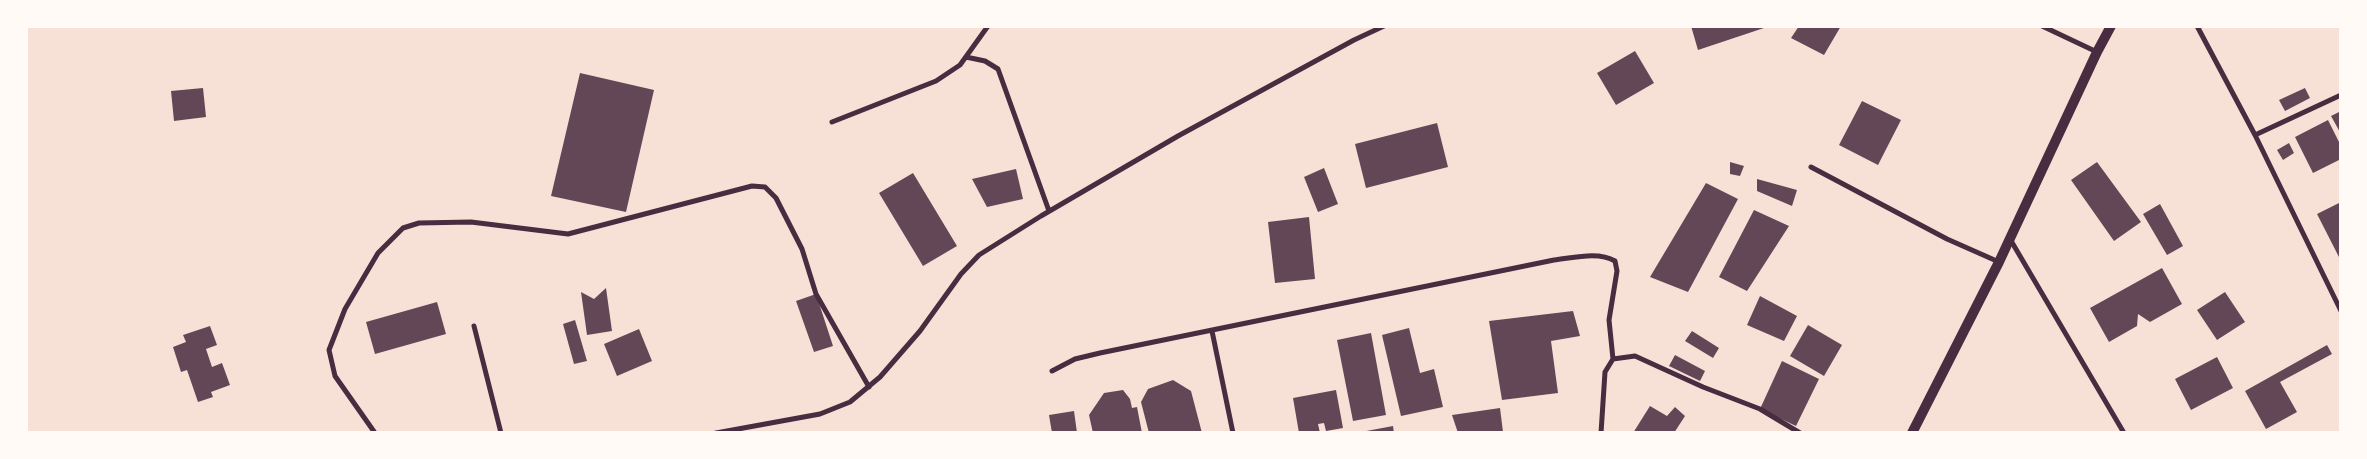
<!DOCTYPE html>
<style>
body{margin:0}
#map{position:relative;width:2367px;height:459px;overflow:hidden;background:#f7e1d7;font-family:"Titillium Web",sans-serif}
canvas{display:block}
.frame{position:absolute;inset:0;border:28px solid #fffaf5;pointer-events:none}
</style>
<div id="map">
<canvas width="2367" height="459"></canvas>
<div class="frame"></div>
</div>
<script>
const c = document.querySelector('canvas').getContext('2d');
c.lineJoin = 'round';
function paint(path, color) {
  c.fillStyle = color;
  c.fill(path, 'evenodd');
}
function trace(path, color, width, dash) {
  c.strokeStyle = color;
  c.lineWidth = width;
  c.lineCap = dash ? 'butt' : 'round';
  c.setLineDash(dash || []);
  c.stroke(path);
}
paint(new Path2D(`
 M1691 26H1763L1764 28 1698 50Z
 M1799 26H1841L1824 55 1791 38Z
 M1635 51 1654 83 1616 105 1597 73Z
 M580 73 654 90 626 212 551 196Z
 M203 88 206 117 174 121 171 91Z
 M2305 88 2310 98 2285 111 2279 100Z
 M1862 101 1901 120 1878 165 1839 145Z
 M2341 111V134L2331 116Z
 M2328 120 2341 146V159L2313 173 2295 137Z
 M1437 123 1448 167 1366 188 1355 144Z
 M2289 143 2294 153 2283 160 2277 150Z
 M1730 162 1744 166 1740 176 1730 174Z
 M2097 162 2141 222 2114 241 2071 180Z
 M1324 168 1338 204 1318 212 1304 177Z
 M1016 169 1023 199 987 207 972 179Z
 M913 173 957 246 923 266 879 193Z
 M1757 179 1797 190 1792 206 1757 191Z
 M1706 183 1738 199 1688 292 1650 277Z
 M2341 202V261L2317 214Z
 M2160 204 2183 246 2167 255 2143 214Z
 M1754 210 1789 226 1747 291 1719 277Z
 M1309 217 1315 279 1275 283 1268 222Z
 M2162 268 2182 304 2150 322 2138 314 2137 326 2109 342 2090 308Z
 M606 288 612 331 587 335 581 292 594 299Z
 M2225 292 2245 322 2217 340 2197 310Z
 M816 294 833 346 814 352 796 301Z
 M1760 296 1797 316 1784 341 1747 325Z
 M437 302 446 334 375 354 366 322Z
 M1573 311 1580 336 1551 341 1558 393 1502 400 1489 321Z
 M575 320 587 361 574 364 563 324Z
 M1808 325 1842 345 1824 376 1790 356Z
 M210 326 217 345 206 349 212 367 222 363 230 385 211 392 213 397 198 402 187 370 181 372 173 347 186 342 183 335Z
 M1409 328 1420 373 1434 369 1443 407 1401 416 1382 335Z
 M639 329 652 361 617 376 604 344Z
 M1692 331 1719 348 1713 358 1685 341Z
 M1371 333 1386 415 1353 421 1337 340Z
 M2327 345 2332 354 2280 382 2297 412 2266 429 2245 391Z
 M1675 355 1705 371 1700 381 1669 366Z
 M2217 357 2233 388 2191 410 2175 379Z
 M1782 361 1819 379 1796 426 1760 409Z
 M1173 380 1191 391 1202 433H1149L1141 402 1148 389Z
 M1123 390 1130 399 1132 408 1137 407 1142 433H1093L1089 415 1104 393Z
 M1336 390 1343 428 1326 431 1324 423 1318 424 1320 433H1299L1293 398Z
 M1650 406 1667 416 1675 407 1685 416 1674 433H1633Z
 M1500 408 1503 432 1498 433H1458L1452 415Z
 M1074 411 1077 433H1052L1049 415Z
 M1393 426 1394 433H1361V432Z`), '#644757');
trace(new Path2D(`
 M2042 26 2097 52
 M2197 26 2255 135 2341 95
 M966 57 985 61 998 69 1049 211
 M832 122 936 81 960 65 988 26
 M2255 135 2341 311
 M1811 167 1947 239 1999 262
 M2010 239 2124 433
 M474 326 501 433
 M1212 331 1233 433
 M1052 371 1075 359 1100 353 1554 260C1573 258 1598 251 1615 261L1617 271 1609 320 1613 359
 M375 433 335 376 329 350 345 309 378 253 403 228 419 223 471 222 568 234 752 186 765 187 776 198 802 249 816 294 869 387
 M716 433 820 414 850 402 880 377 920 331 961 274 979 255 1041 216 1178 136 1354 40 1384 26
 M1601 433 1605 372 1613 359 1635 356 1703 387 1760 409 1800 433`), '#4a2c40', 5);
trace(new Path2D(`
 M1912 433 1999 262 2097 52 2111 26`), '#4a2c40', 10);
</script>
